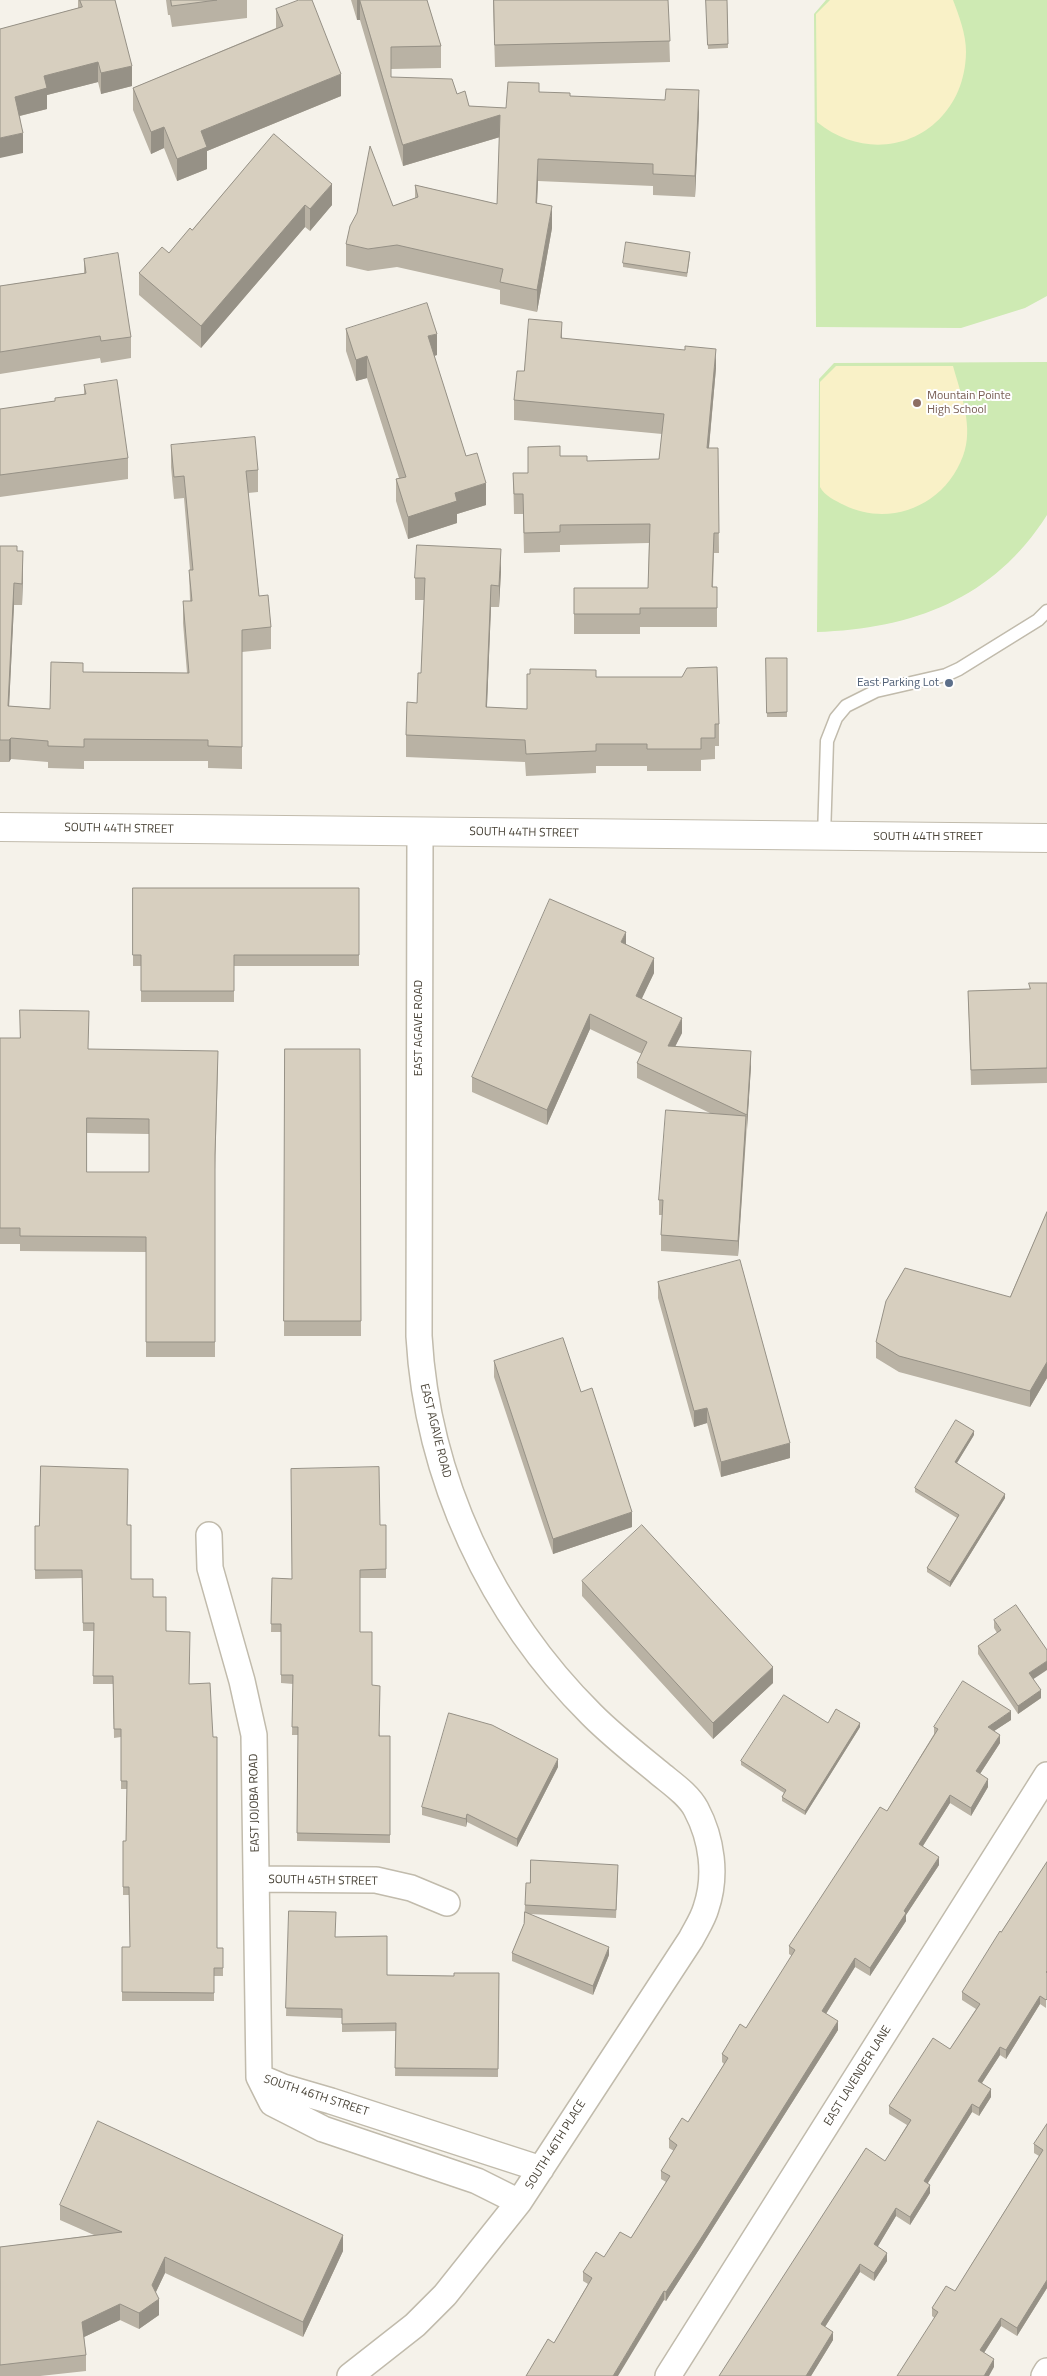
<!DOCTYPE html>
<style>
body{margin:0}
canvas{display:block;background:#f5f2ea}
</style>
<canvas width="1047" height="2376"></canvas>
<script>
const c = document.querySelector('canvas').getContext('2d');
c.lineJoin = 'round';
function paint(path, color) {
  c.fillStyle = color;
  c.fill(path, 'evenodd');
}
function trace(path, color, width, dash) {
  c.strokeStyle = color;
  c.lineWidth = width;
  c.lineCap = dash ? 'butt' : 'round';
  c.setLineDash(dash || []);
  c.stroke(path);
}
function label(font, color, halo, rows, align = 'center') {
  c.font = font + ' "Titillium Web",sans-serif';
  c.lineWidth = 4;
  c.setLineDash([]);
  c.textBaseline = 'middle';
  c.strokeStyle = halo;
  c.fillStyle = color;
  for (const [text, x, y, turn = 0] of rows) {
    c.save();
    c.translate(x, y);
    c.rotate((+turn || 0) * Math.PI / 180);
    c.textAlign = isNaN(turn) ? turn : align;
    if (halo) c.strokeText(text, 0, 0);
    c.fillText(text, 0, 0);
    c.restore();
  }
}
paint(new Path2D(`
 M826 0H1047V296L1025 308 961 328 816 327 814 14Z
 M1047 362V515C994 599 912 629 817 632L819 379 834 363Z`), '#ceeab3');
paint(new Path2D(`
 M830 0H953C959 16 966 34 966 52 965 133 880 173 817 122L816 14Z
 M836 366H953C961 395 974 427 963 456 945 505 891 528 844 505 834 500 825 496 820 487V382Z`), '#f9f1c7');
const service = new Path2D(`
 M824 837 827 741 836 718 846 706 876 691 946 675 959 669 1038 620 1047 611`);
const minor = new Path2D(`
 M209 1535 210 1568 242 1681 254 1735 259 2077 272 2103 323 2129 477 2181 519 2202
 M256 1879 376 1880 411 1888 447 1903
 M259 2077 283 2087 331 2101 541 2169
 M350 2376 415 2325 445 2295 519 2202 691 1939C696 1929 703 1919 706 1908 717 1876 712 1839 696 1809 688 1794 671 1783 658 1772 636 1754 613 1736 592 1715 491 1615 427 1478 419 1336L420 832
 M668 2376 1047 1775
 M1044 2376 1047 2371`);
const tertiary = new Path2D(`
 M0 827 1047 838`);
trace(service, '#c1bbac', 15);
trace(minor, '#c1bbac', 28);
trace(tertiary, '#c1bbac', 30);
trace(service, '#fff', 12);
trace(minor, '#fff', 25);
trace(tertiary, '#fff', 28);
paint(new Path2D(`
 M78 0H115L132 86 101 94 98 82 47 95V109L20 116 23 153 0 29 78 8Z
 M166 0H247V18L172 27 170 15H168Z
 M351 0H427L441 46V68L391 69V77L457 94 469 106 506 108 539 92 699 112 695 197 653 195V186L538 181 537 203 552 228 537 312 500 304V290L397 267 368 271 346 266V244L393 206 415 198V185L497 204 500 137 403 166 360 20H357Z
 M493 0H668L670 62 495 67Z
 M706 0H727L728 48 708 49Z
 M276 9 341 96 207 151V169L177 181 164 148 151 154 133 110V88L276 28Z
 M274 134 332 205 310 231 305 227 201 348 139 295V273L169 253 192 230Z
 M690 256 687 277 623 267V263Z
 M84 259 131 337V358L101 363 100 358 0 374V286L84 273Z
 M346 329 437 355 434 356 466 456 486 505 457 514V523L408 539 396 501V479L399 478 367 378 356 381 346 351Z
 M562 338 716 368 709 448H718L719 553H714L713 587H717V627H640V634H574V588H648L649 543 560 545V552L524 553 523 514H514L513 473H528L560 456 587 461 659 459 662 434 514 420V400L524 371Z
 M84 385 128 458V479L0 497V409L55 401 84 394Z
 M171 445 258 470V492L248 493 259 596 271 627V649L242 652V769L208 768V761H84V769L48 768V762L11 759 9 762H0V546L17 551 23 573 22 605H14L9 706 50 709 83 672 187 673 183 623V601H190L189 570H190L184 498 174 499 171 467Z
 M501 571 499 607H491L487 707 527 709 596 677 719 724V746H715V759L701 760V771H647V766H596V773L526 776 525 762 406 757V735L417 703 421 673 424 600H415V578Z
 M766 658H787V717H767Z
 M133 888H359V966H234V1002H141V966H133Z
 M626 945 654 973 641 999 682 1033 675 1046 751 1066 738 1256 661 1251V1235L662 1215H659V1200L712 1114 637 1078V1063L642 1054 590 1029 547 1125 472 1092V1077Z
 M1047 983V1083L971 1085 968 991 1029 989Z
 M0 1038 218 1066 215 1170V1357H146V1252L20 1251V1244H0ZM87 1133 149 1134V1172H87Z
 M285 1049H360L361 1336H284Z
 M1047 1212V1378L1030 1407 899 1372 876 1358V1342L1010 1297Z
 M658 1282 790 1458 721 1477 707 1423 694 1427 658 1298Z
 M494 1361 581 1392 632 1527 553 1554 494 1377Z
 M974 1435 957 1463 1005 1498 950 1587 927 1572V1568L957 1518 915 1492V1488Z
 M127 1525 131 1579 153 1597 166 1631 189 1684 217 1948H223V1976H214V2001H122V1947H130L129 1895H123V1841H126L127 1789H121V1737L114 1738 113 1684H93L94 1631H83L82 1578 35 1579V1526Z
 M380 1525H386V1578H360V1632L372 1685 380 1736H390V1843L297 1841 298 1735H292L293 1684 281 1683V1632H271L272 1578 292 1579Z
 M582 1581 773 1683 713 1739 582 1596Z
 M994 1620 1033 1679 1041 1698 1018 1714 978 1654V1646L997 1633 994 1628Z
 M1011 1720 994 1731 1000 1743 980 1774 988 1787 971 1816 950 1803 923 1846 939 1865 906 1915V1921L870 1976 855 1967 826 2014 838 2030 700 2248 666 2301 664 2300 554 2343 588 2284 583 2281V2272L631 2238 666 2182 661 2179V2171L674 2151 669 2148V2139L688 2122 724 2064 722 2062V2054L746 2028 792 1956 789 1954V1946L887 1811 934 1734V1727Z
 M860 1727 805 1815 782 1801V1797L784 1793 741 1765V1761Z
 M558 1767 517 1847 467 1822 466 1827 422 1815V1807Z
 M1047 1862 1046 2008 1040 2004 1006 2059 1000 2055 982 2083 991 2097 979 2116 972 2112 928 2183 930 2193 910 2225 896 2216 877 2247 887 2261 874 2281 860 2272 825 2327 833 2340 811 2376H719L885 2161 907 2125 889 2114V2106L950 2049 976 2009 962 2000V1992Z
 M618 1873 616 1918 529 1914 609 1955 593 1995 512 1961V1953L524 1924 525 1905 530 1883Z
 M289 1911 335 1937 387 1975 454 1976 499 1973 498 2077 395 2076 396 2031 342 2032V2018L286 2016Z
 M1047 2124V2288L1017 2336 1001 2326 984 2353 994 2367 932 2316V2308L955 2291 1039 2156 1034 2153V2144Z
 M60 2205 343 2251 303 2337 165 2273 156 2292 159 2315 139 2329 120 2320 84 2337 86 2355V2371L40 2376H0V2247L94 2235 60 2220Z`), '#b9b2a4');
paint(new Path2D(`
 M357 0H360V20H357Z
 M98 62V82L47 95V109L15 117V97L44 76Z
 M132 66V86L101 94V73Z
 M341 74V96L207 151V169L177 181V159L201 131Z
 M699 90V112L695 197V176Z
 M500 115V137L403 166V145Z
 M164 127V148L151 154V132Z
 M23 133V153L0 158V138Z
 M538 159V181L536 224V203Z
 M332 184V205L310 231V209Z
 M305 205V227L201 348V326Z
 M552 206V228L537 312V290Z
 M562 322V342L561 338Z
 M437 334V355L428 358V336Z
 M716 349V368L707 468V448Z
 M367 356V378L356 381V360Z
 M486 483V505L457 514V523L408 539V517L455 493Z
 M501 549V571L499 607V586Z
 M23 551V573L22 605V584Z
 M14 583V605L8 728V706Z
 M491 585V607L486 729V707Z
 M11 738V759L9 762V740Z
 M626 932V947L621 942Z
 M654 958V973L636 1011V996Z
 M590 1014V1029L547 1125V1110Z
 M682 1018V1033L668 1061V1046Z
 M751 1051V1066L747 1130V1115Z
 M746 1116V1132L738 1256V1241Z
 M1047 1362V1378L1030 1407V1391Z
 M707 1408V1423L694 1427V1411Z
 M974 1431V1435L955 1466V1462Z
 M790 1443V1458L721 1477V1462Z
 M1005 1494V1498L950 1587V1582Z
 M632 1512V1527L553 1554V1539Z
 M1047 1661V1670L1029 1682V1673Z
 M773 1667V1683L713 1739V1723Z
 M1041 1690V1698L1018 1714V1706Z
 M1011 1711V1720L988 1735V1727Z
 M860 1723V1727L805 1815V1811Z
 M1000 1735V1743L976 1780V1771Z
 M558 1759V1767L517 1847V1839Z
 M988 1779V1787L971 1816V1808Z
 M950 1795V1803L919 1852V1844Z
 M467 1814V1822L466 1827V1819Z
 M939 1857V1865L906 1915V1921L870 1976V1968L904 1911Z
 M609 1947V1955L593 1995V1986Z
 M855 1958V1967L822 2020V2011Z
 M1040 1996V2004L1006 2059V2050Z
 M838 2021V2030L700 2248 666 2301V2292Z
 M1000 2047V2055L978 2089V2081Z
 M991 2089V2097L979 2116V2108Z
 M972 2104V2112L924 2189V2181Z
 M930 2185V2193L910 2225V2217Z
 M896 2208V2216L874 2253V2244Z
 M343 2235V2251L303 2337V2322Z
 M887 2253V2261L874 2281V2273Z
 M165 2257V2273L152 2300V2285Z
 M860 2264V2272L821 2333V2324Z
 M1047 2280V2288L1017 2336V2328Z
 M664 2291V2300L618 2376H613Z
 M159 2299V2315L139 2329V2313Z
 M120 2304V2320L82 2338V2322Z
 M1001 2318V2326L980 2359V2350Z
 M833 2332V2340L811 2376H806Z
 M994 2359V2367L989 2376H984Z`), '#969186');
const building = new Path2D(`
 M80 0H115L132 66 101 73 98 62 44 76 47 88 15 97 23 133 0 138V29L82 7Z
 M171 0H217L172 6Z
 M299 0H312L341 74 201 131 207 147 177 159 164 127 151 132 133 88 283 26 276 9Z
 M360 0H427L441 46 391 47V77L452 79 457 94 465 91 469 106 506 108 508 82 539 83V92L570 93V96L665 100 666 89 699 90 695 176 653 174V164L538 159 536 203 552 206 537 290 500 282 503 269 397 245 368 249 346 244 350 226 357 213 370 146 393 206 418 197 415 185 497 204 500 115 403 145Z
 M494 0H668L670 41 495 45Z
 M706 0H727L728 44 708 45Z
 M274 134 332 184 310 209 305 205 201 326 139 273 162 247 169 253 190 228 192 230Z
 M626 242 690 252 687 273 623 263Z
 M118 253 131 337 101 341 100 336 0 352V286L86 273 84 259Z
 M427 303 437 334 428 336 466 456 477 453 486 483 455 493 457 501 408 517 396 479 406 477 367 356 356 360 346 329Z
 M529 319 562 322 561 338 685 350V346L716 349 707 448H718L719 533H714L712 587H717V608H640V614H574V588H648L650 524 560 525V532L524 533 523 494H514L513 473H528V447L560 446V456H587V461L659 459 664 414 514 400 517 371H524Z
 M117 380 128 458 0 475V409L55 401V398L86 394 84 385Z
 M255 437 258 470 246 471 259 596 268 595 271 627 242 630V747L208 746V740L84 739V747L48 746V741L11 738 9 740H0V546H17V551H23L22 584 14 583 8 706 50 709 51 662 83 663V672L189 673 183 601H192L189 570H193L184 476 174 477 171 445Z
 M417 545 501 549 499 586 491 585 486 707 527 709V674H530V669L596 670V677H682L687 668 717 667 719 724H715V738H701V749H647V744H596V751L526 754 525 740 406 735 407 702 417 703 418 673H421L425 578H415Z
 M766 658H787V712L767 713Z
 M133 888H359V955H234V991H141V955H133Z
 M550 899 626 932 621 942 654 958 636 996 682 1018 668 1046 751 1051 747 1115 637 1063 647 1042 590 1014 547 1110 472 1077Z
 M1029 983H1047V1068L971 1070 968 991 1030 989Z
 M20 1010 89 1011 88 1049 218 1051 215 1155V1342H146V1237L20 1236V1228H0V1038H20ZM87 1118 149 1119V1172H87Z
 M285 1049H360L361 1321H284Z
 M666 1110 746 1116 738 1241 661 1235 663 1200H659Z
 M1047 1212V1362L1030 1391 899 1356 876 1342 886 1301 905 1268 1010 1297Z
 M740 1260 790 1443 721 1462 707 1408 694 1411 658 1282Z
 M563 1338 581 1392 592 1388 632 1512 553 1539 494 1361Z
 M956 1420 974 1431 955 1462 1005 1494 950 1582 927 1568 959 1515 915 1488Z
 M41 1466 128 1469 127 1525H131V1579H153V1597H166V1631L190 1632 189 1684 210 1683 213 1737H217V1948H223V1968H214V1993L122 1992V1947H130L129 1887H123V1841H126L127 1781H121V1729H114L113 1676H93L94 1623H83L82 1570H35V1526H39Z
 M379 1467 380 1525H386V1569L360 1570V1632H372V1685L380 1686 379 1736H390V1835L297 1833 298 1727H292L293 1675H281V1624H271L272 1578 292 1579 291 1469Z
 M642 1525 773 1667 713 1723 582 1581Z
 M1016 1605 1047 1650V1661L1029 1673 1041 1690 1018 1706 978 1646 1001 1630 994 1620Z
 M963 1681 1011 1711 988 1727 1000 1735 976 1771 988 1779 971 1808 950 1795 919 1844 939 1857 904 1911 906 1913 870 1968 855 1958 822 2011 838 2021 700 2240 666 2292 664 2291 613 2376H526L548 2339 554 2343 592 2278 583 2272 596 2252 604 2257 620 2232 631 2238 670 2176 661 2171 677 2145 669 2139 682 2118 688 2122 728 2058 722 2054 740 2024 746 2028 795 1950 789 1946 880 1807 887 1811 938 1729 934 1727Z
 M784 1695 828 1723 836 1709 860 1723 805 1811 782 1797 786 1790 741 1761Z
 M449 1713 492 1725 558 1759 517 1839 467 1814 466 1819 422 1807Z
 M531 1860 618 1865 616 1910 525 1905 526 1883H530Z
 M1047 1862V1971L1046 1972 1047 1973V1999L1046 2000 1040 1996 1006 2050 1000 2047 978 2081 991 2089 979 2108 972 2104 924 2181 930 2185 910 2217 896 2208 874 2244 887 2253 874 2273 860 2264 821 2324 833 2332 806 2376H719L866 2148 885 2161 911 2120 889 2106 933 2038 950 2049 980 2004 962 1992 1000 1931 1001 1932Z
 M289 1911 336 1912 335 1937 387 1936V1975L454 1976V1973H499L498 2069 395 2068 396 2023 342 2024V2009L286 2008Z
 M525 1912 609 1947 593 1986 512 1953 524 1924Z
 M98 2121 343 2235 303 2322 165 2257 152 2285 159 2299 139 2313 120 2304 82 2322 86 2355 0 2365V2247L122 2232 60 2205Z
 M1047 2124V2280L1017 2328 1001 2318 980 2350 994 2359 984 2376H897L938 2312 932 2308 946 2286 955 2291 1043 2150 1034 2144Z`);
paint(building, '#d7cfbf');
trace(building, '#969186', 1);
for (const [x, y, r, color] of [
 [917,403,5,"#8d6e63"],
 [949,683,5,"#5c6f8a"]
]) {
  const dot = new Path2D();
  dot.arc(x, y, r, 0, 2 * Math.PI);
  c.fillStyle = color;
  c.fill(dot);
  trace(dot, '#fff', 2);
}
label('12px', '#785e54', '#fff', [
 ["Mountain Pointe",927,396],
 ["High School",927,410]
], 'left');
label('12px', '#4e5e75', '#fff', [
 ["East Parking Lot",939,683]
], 'right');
label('12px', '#4a4438', '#fff', [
 ["SOUTH 44TH STREET",119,829,1],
 ["SOUTH 44TH STREET",524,833,1],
 ["SOUTH 44TH STREET",928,837],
 ["EAST AGAVE ROAD",419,1028,-90],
 ["EAST AGAVE ROAD",435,1431,76],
 ["EAST JOJOBA ROAD",255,1803,-91],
 ["SOUTH 45TH STREET",323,1881,1],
 ["EAST LAVENDER LANE",858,2076,-58],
 ["SOUTH 46TH STREET",316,2096,18],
 ["SOUTH 46TH PLACE",556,2145,-58]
]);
</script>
